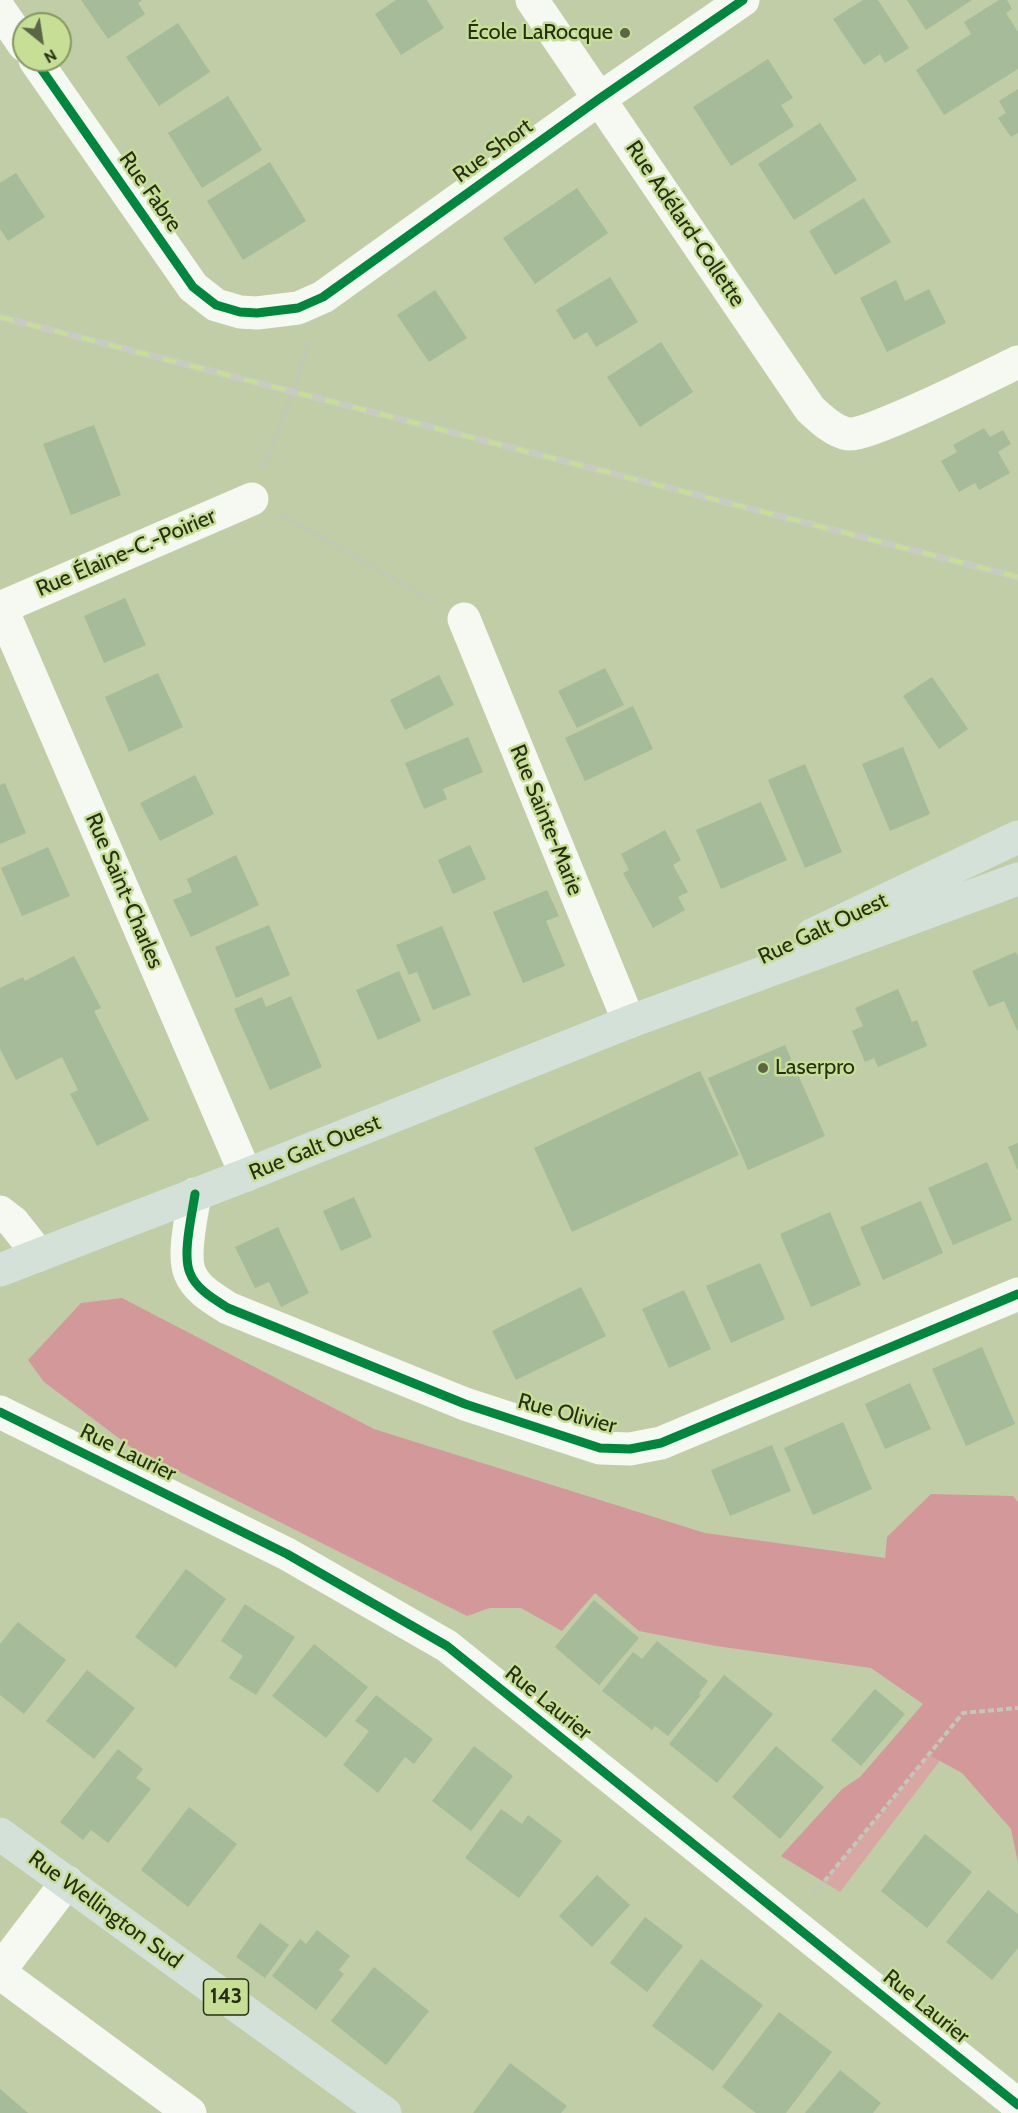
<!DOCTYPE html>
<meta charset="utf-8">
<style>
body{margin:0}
#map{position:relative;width:1018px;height:2113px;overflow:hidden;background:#c0cda6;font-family:Cabin,sans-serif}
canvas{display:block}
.north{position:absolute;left:12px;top:12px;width:60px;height:60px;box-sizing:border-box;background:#c6de95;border:2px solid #869860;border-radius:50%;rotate:150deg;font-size:16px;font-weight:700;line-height:24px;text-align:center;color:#262f11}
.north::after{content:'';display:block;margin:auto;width:21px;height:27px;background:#5c6645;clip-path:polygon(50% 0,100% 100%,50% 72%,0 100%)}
</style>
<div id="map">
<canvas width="1018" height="2113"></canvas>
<div class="north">N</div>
</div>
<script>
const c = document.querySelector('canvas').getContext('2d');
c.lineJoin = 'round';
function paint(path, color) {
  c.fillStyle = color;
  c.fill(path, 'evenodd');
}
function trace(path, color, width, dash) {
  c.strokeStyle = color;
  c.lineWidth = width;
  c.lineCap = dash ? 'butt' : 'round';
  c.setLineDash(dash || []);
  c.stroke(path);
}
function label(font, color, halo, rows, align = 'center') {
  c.font = font + ' Cabin,sans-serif';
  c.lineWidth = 5;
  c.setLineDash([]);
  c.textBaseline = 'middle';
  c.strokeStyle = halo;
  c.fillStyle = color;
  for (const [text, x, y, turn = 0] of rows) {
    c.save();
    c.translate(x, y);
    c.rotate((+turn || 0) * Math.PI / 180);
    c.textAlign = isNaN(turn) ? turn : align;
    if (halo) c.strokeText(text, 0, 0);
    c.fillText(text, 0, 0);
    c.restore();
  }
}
paint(new Path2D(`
 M1010 1632 951 1746 840 1892 824 1882Z`), '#d8a6a3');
paint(new Path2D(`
 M122 1298 374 1429 705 1533 885 1558 887 1537 931 1494 1013 1496 1018 1502V1863L1011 1829 962 1773 929 1755 824 1882 781 1856 842 1789 860 1777 923 1704 871 1668 716 1646 639 1631 595 1593 562 1631 521 1608H490L467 1616 132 1448 44 1382 28 1360 81 1303Z`), '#d3999a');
paint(new Path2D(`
 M81 0H142L138 3 145 14 108 39Z
 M396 0H427L444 28 401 55 375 14Z
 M863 0H878L909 48 885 63 880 54 864 65 833 19Z
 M907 0H972L926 30Z
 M999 0H1007L1012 9 1006 13 1018 32V69L944 115 916 70 971 34 964 22Z
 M178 23 210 72 159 106 126 57Z
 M768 59 793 98 781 105 794 126 731 166 693 107Z
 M1018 89V133L1011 137 998 118 1006 113 999 101Z
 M228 96 262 150 202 188 168 133Z
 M820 123 857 180 794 220 758 164Z
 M270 162 306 221 243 260 207 201Z
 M16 173 45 217 8 241 0 229V183Z
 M577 188 608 233 535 284 503 238Z
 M864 198 891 242 835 275 809 231Z
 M610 277 638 322 596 347 587 332 574 340 556 310Z
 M896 280 905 301 929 289 946 323 887 352 860 298Z
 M435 290 467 338 429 362 397 315Z
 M661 342 693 392 640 427 607 377Z
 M94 425 121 495 71 515 43 444Z
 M984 428 990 437 1003 430 1011 444 998 452 1010 473 979 490 975 483 959 492 941 461 957 452 953 445Z
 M125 598 146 645 104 663 84 616Z
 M605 668 624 705 577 728 558 691Z
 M158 673 183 727 129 752 105 697Z
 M439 675 454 705 405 730 390 700Z
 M932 677 968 729 939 749 903 696Z
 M633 706 653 749 585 781 565 738Z
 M468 737 483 772 443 789 447 799 424 809 405 763Z
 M903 747 930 814 890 831 862 764Z
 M805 764 842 852 805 868 768 780Z
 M195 775 214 814 160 841 140 803Z
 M5 783 26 833 0 844V785Z
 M761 802 787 860 721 889 696 830Z
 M665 830 681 860 673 865 688 892 678 897 685 910 653 928 623 873 629 870 621 854Z
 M470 845 486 879 453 894 438 860Z
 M48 847 70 896 22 916 1 868Z
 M236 855 259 905 191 937 173 900 192 892 187 879Z
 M547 890 559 916 546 921 565 966 523 983 493 912Z
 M269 925 290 975 236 998 215 947Z
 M442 926 471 995 433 1010 417 972 409 975 396 945Z
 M1016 952 1018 957V1032L1004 1001 989 1007 972 971Z
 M74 956 101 1008 94 1011 149 1120 97 1146 70 1094 78 1090 62 1057 16 1080 0 1049V988L23 977 25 981Z
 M399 971 421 1021 378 1040 356 990Z
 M898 989 912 1022 917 1020 927 1046 878 1067 874 1058 865 1062 852 1031 863 1026 855 1008Z
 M291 996 322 1067 270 1090 234 1009 262 997 266 1007Z
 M785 1045 825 1136 748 1170 708 1078Z
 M700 1071 739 1155 572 1232 534 1148Z
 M1018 1143V1171L1008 1147Z
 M987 1162 1012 1220 953 1245 928 1188Z
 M354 1197 372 1237 341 1251 323 1211Z
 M921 1201 943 1253 883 1280 860 1227Z
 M830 1212 861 1285 811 1307 780 1234Z
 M278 1227 309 1293 281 1307 269 1282 255 1288 235 1247Z
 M760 1263 785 1319 731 1343 706 1286Z
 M581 1287 606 1336 516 1380 492 1331Z
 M684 1290 711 1349 669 1368 642 1309Z
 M982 1347 1015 1424 966 1446 932 1369Z
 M910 1383 931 1429 885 1449 865 1404Z
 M843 1422 872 1489 813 1515 784 1448Z
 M772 1445 791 1491 730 1516 711 1470Z
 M186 1569 226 1599 176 1668 135 1637Z
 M594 1600 639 1638 599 1685 555 1647Z
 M245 1604 295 1637 256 1695 229 1678 243 1656 221 1641Z
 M18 1622 66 1660 24 1714 0 1695V1644Z
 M657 1641 708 1681 699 1693 701 1695 668 1736 655 1726 652 1730 602 1691 633 1652 642 1659Z
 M314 1644 368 1687 326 1738 272 1696Z
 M87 1670 135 1708 94 1759 46 1721Z
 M724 1675 773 1714 717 1783 669 1744Z
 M875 1689 905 1714 861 1766 831 1740Z
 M376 1695 433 1739 414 1764 405 1757 378 1793 343 1765 369 1731 355 1721Z
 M474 1746 513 1776 471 1831 432 1801Z
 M776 1746 824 1787 780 1839 732 1797Z
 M118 1749 143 1769 136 1778 151 1789 108 1843 91 1830 83 1840 60 1822Z
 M189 1807 237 1844 188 1907 141 1870Z
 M501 1809 522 1824 528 1815 562 1841 519 1898 465 1858Z
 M925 1834 972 1872 927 1928 881 1891Z
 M597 1875 630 1905 592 1947 559 1916Z
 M988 1890 1018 1914V1948L992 1980 946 1942Z
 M645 1917 683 1946 647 1992 610 1963Z
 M260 1923 289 1945 265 1978 236 1957Z
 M317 1930 350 1956 339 1970 344 1974 316 2010 272 1976 300 1939 306 1944Z
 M701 1959 763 2005 713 2071 652 2026Z
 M374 1967 429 2011 386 2065 331 2021Z
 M779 2012 832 2052 786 2113H756L722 2087Z
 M510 2063 567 2106 561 2113H473Z
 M840 2070 881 2103 873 2113H805Z
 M0 2089 28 2113H0Z`), '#a5bb99');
trace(new Path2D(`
 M264 467 293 392 307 346 306 341
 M281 515 434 602
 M813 1895 963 1713 1018 1708`), '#c3c6ba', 4, [6, 3]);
trace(new Path2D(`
 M532 0 810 409C821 419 833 431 848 434 865 438 993 374 1018 362
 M0 10 24 45
 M35 60 193 287 216 305 240 312 257 313 298 308 323 297 599 99 743 0
 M1 607 246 1175
 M0 608 252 499
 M464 619 629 1022
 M195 1194C192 1215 182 1255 190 1273 196 1289 214 1299 228 1308L465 1404 600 1448 630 1449 661 1443 1018 1294
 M0 1212 13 1222 39 1255
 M0 1412 287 1554 447 1646 1018 2105
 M0 1970 67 1882
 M0 1973 190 2113`), '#f6f8f2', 33);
trace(new Path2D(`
 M812 935 1018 837
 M0 1270 246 1175 629 1022 1018 879
 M0 1834 385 2113`), '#d4e1d9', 33);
const rail = new Path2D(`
 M0 317 1018 577`);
trace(rail, '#c8cbc0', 7);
trace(rail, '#c6de95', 4.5, [14]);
trace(new Path2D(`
 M35 60 193 287 216 305 240 312 257 313 298 308 323 297 599 99 743 0
 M195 1194C192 1215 182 1255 190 1273 196 1289 214 1299 228 1308L465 1404 600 1448 630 1449 661 1443 1018 1294
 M0 1412 287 1554 447 1646 1018 2105`), '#00873e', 9);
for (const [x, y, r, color] of [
 [625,33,6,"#5c6645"],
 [763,1068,6,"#5c6645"]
]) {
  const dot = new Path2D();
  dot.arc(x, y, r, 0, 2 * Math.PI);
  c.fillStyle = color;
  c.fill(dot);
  trace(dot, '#c6de95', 2);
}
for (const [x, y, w] of [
 [226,1997,45]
]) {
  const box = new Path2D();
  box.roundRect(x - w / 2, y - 18, w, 36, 4.5);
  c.fillStyle = '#c6de95';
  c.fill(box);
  trace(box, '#262f11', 1.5);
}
label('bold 21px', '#262f11', null, [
 ["143",226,1997]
]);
label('22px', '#262f11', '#c6de95', [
 ["École LaRocque",613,33],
 ["Laserpro",775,1068,"left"]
], 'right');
label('22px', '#262f11', '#c6de95', [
 ["Rue Short",493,151,-36],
 ["Rue Fabre",150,192,55],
 ["Rue Adélard-Collette",685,224,56],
 ["Rue Élaine-C.-Poirier",126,553,-23],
 ["Rue Sainte-Marie",546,820,68],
 ["Rue Saint-Charles",124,891,67],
 ["Rue Galt Ouest",823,929,-25],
 ["Rue Galt Ouest",315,1148,-22],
 ["Rue Olivier",567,1414,15],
 ["Rue Laurier",128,1453,26],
 ["Rue Laurier",548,1703,39],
 ["Rue Wellington Sud",105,1910,36],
 ["Rue Laurier",926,2007,39]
]);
</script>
